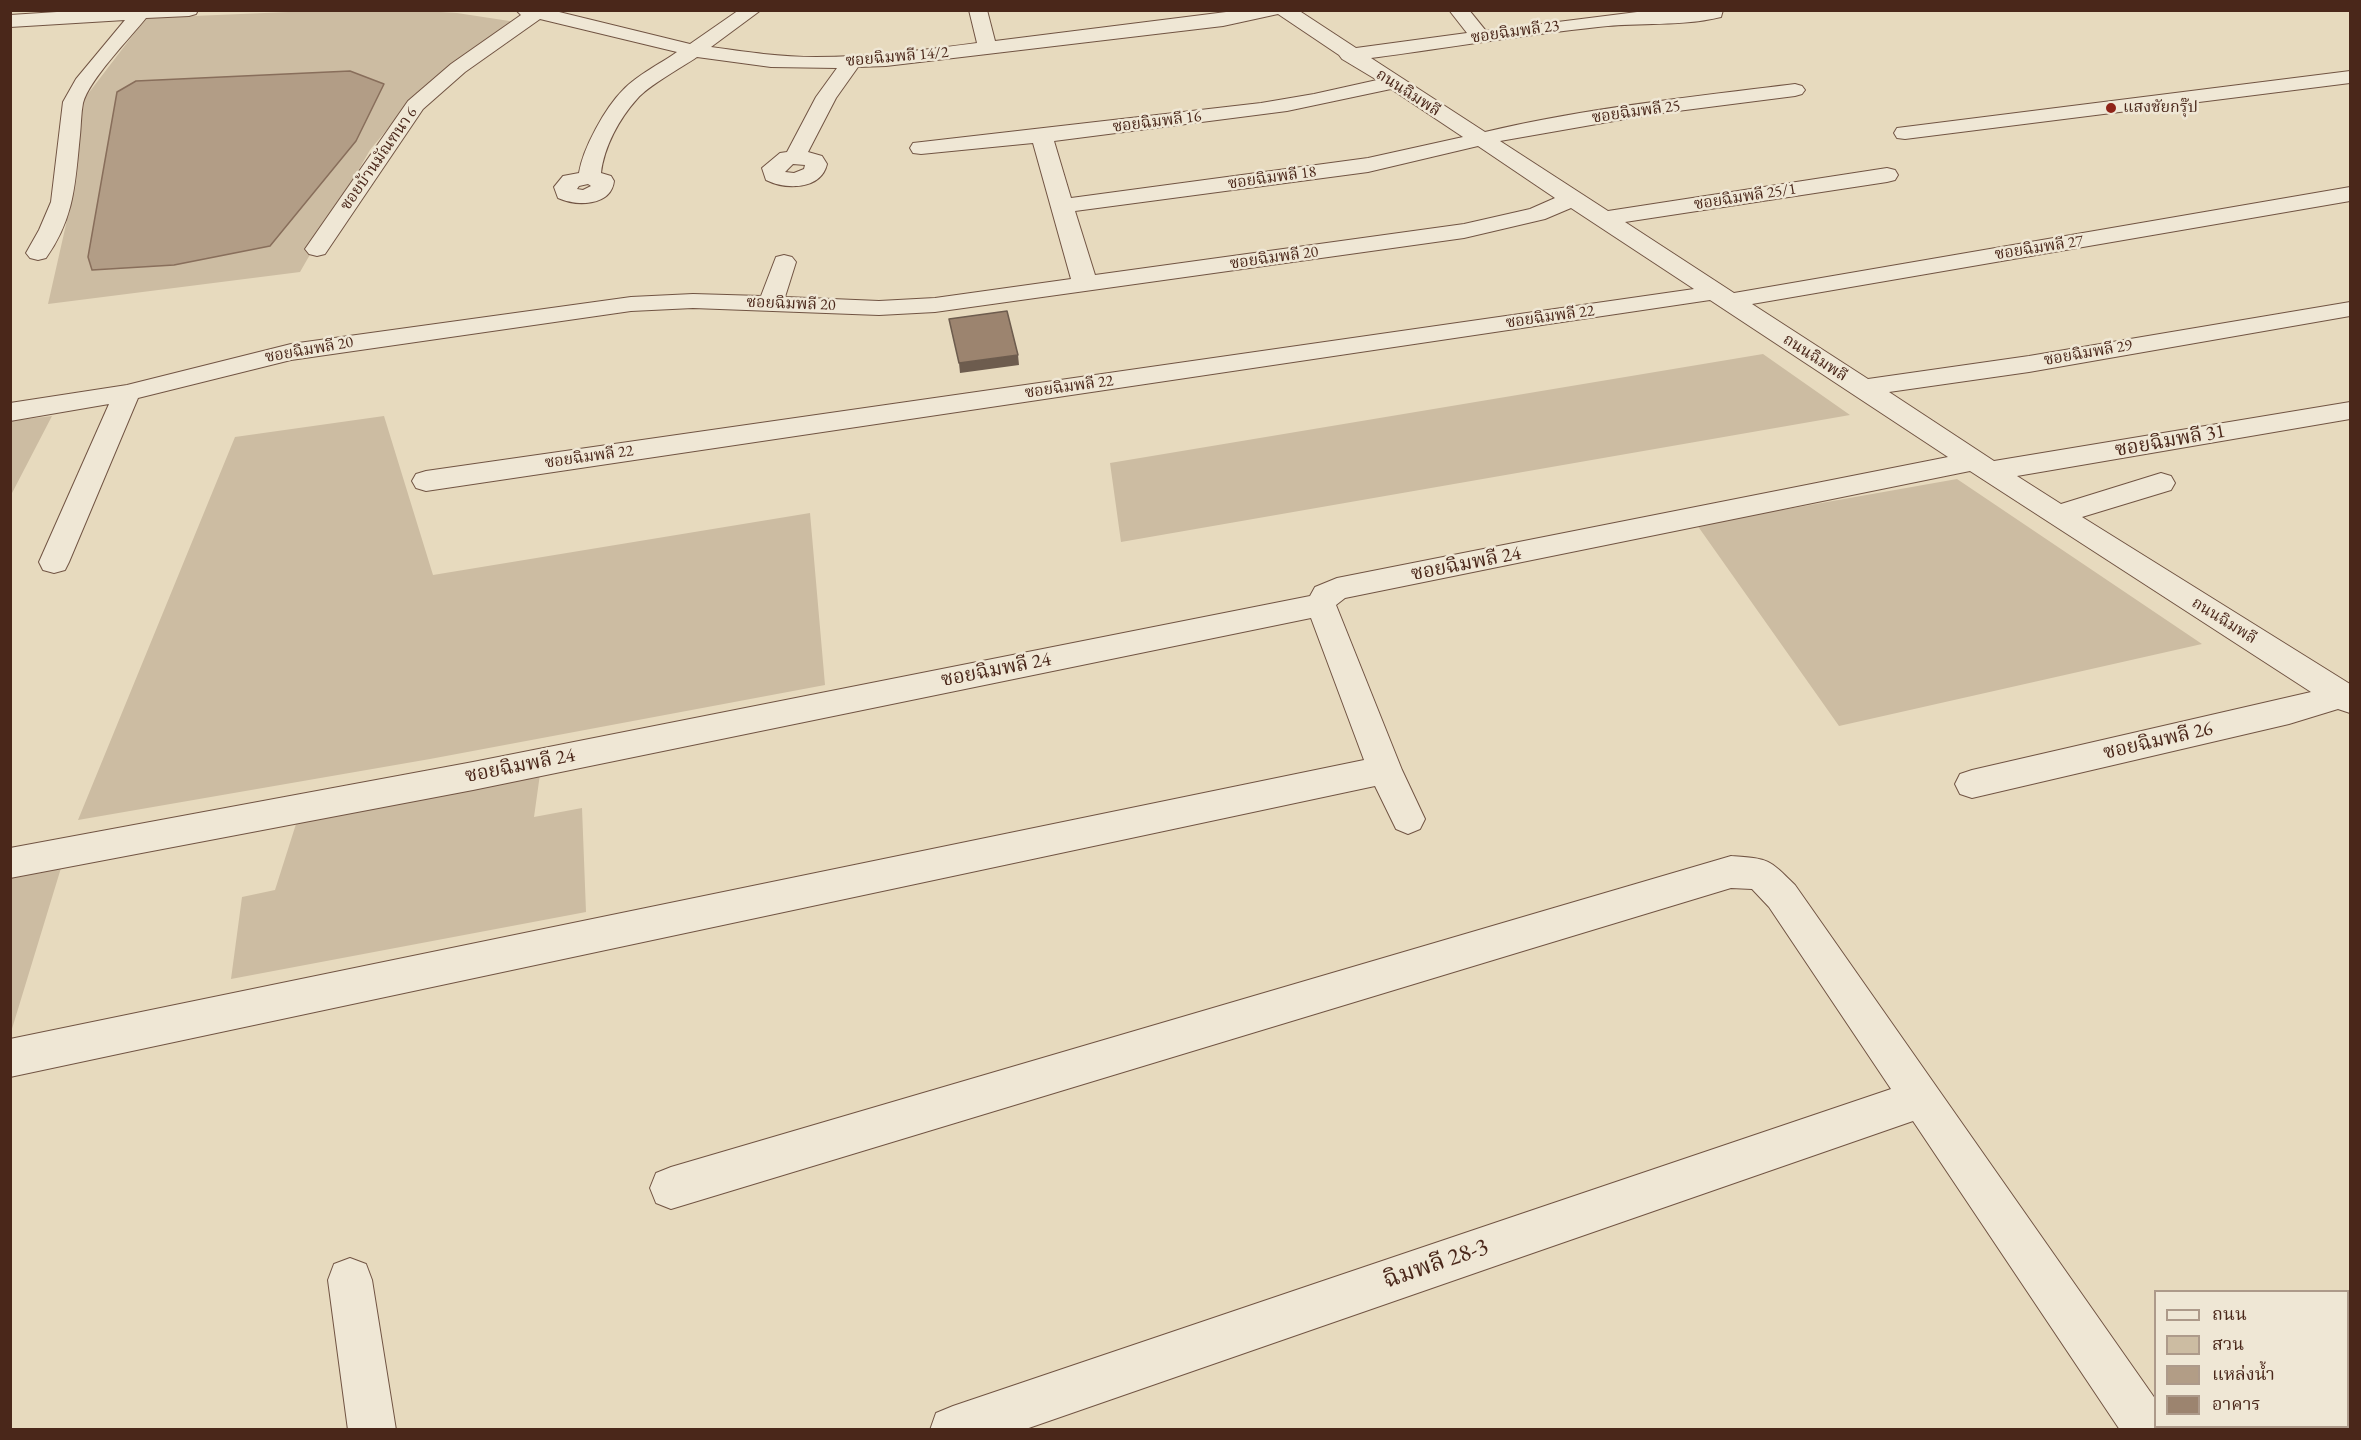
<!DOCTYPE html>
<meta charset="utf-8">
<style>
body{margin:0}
#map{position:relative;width:2361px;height:1440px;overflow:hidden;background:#e7dabe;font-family:"EB Garamond","Noto Serif Thai",serif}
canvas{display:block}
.frame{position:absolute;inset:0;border:12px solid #4a271a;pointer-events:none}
.legend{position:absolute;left:2154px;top:1290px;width:195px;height:138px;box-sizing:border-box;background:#efe7d5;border:2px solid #ad9a8a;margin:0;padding:8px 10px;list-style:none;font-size:18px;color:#4a271a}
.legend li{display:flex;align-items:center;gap:12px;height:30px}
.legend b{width:30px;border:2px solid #ad9a8a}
</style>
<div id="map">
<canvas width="2361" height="1440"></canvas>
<div class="frame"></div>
<ul class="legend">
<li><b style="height:8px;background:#efe7d5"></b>ถนน</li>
<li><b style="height:16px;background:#ccbca2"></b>สวน</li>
<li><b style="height:16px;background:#b29d86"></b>แหล่งน้ำ</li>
<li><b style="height:16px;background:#9c846f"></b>อาคาร</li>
</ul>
</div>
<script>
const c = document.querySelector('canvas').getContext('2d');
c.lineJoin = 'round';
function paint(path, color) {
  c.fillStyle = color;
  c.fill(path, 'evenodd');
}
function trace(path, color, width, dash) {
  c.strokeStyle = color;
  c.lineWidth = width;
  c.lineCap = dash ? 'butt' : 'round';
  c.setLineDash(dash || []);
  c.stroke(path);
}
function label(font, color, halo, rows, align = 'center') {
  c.font = font + ' "EB Garamond","Noto Serif Thai",serif';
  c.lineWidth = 5;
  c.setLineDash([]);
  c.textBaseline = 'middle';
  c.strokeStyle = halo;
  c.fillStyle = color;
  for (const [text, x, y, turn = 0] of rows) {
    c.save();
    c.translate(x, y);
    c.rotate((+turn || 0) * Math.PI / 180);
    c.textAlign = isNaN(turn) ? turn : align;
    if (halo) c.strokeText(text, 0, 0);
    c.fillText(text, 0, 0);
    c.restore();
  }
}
paint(new Path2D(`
 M409 10 457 13 516 22 389 127 370 150 300 272 48 304 67 220 84 99 146 18 312 11Z
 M1763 354 1850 415 1121 542 1110 463Z
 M52 416 11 495V421Z
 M384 416 433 575 810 513 825 685 430 759 78 820 235 437Z
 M1957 479 2202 644 1839 726 1697 525Z
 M540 774 534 817 582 808 586 912 231 979 242 897 275 890 296 824Z
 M61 868 11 1032V877Z`), '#ccbca2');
const water = new Path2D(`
 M350 71 384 84 356 141 270 246 174 265 92 270 88 257 117 92 136 81Z`);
paint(water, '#b29d86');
trace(water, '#886e5b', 1.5);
const minor = new Path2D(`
 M88 10H198L196 14 189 16 146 18C130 38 89 80 83 103 81 113 81 125 80 135 75 183 75 217 46 258L38 260 30 258 26 253 39 230 51 202 63 102 76 79 125 20 10 27V15Z
 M516 10H551L690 44 739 10H761L711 47C746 52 781 57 816 57 870 57 923 50 977 43L969 10H987L995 41 1242 10H1298L1356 48 1467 33 1449 10H1469L1486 31 1645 11 1723 10 1721 17C1681 27 1639 22 1598 27 1522 35 1447 48 1371 58L1485 132C1587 108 1691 97 1795 84L1802 86 1805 90 1802 94 1795 96 1654 114 1500 141 1608 211 1887 168 1895 170 1898 175 1895 180 1887 182 1625 222 1734 293 2350 187V201L1752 304 1868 379 2029 356 2350 302V316L2029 372 1889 392 1994 461 2350 402V419L2017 476 2061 504 2161 473 2171 476 2175 483 2171 490 2082 517 2350 684V713L2338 709 2289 724 1972 798 1960 794 1955 784 1960 774 1972 770 2311 692 1970 471 1345 598 1336 605 1402 770 1425 819 1420 829 1408 834 1396 829 1375 786 10 1077V1039L1364 760 1311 618 473 790 10 878V848L473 762 1310 596 1315 587 1337 578 1948 457 1710 300 426 491 416 488 412 481 416 474 426 471 1694 289 1571 208 1545 219 1464 238 935 312 879 315 693 308 631 311 291 360 138 398 69 562 65 570 54 573 43 570 39 562 109 404 10 421V403L127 385 291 344 631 297 693 294 761 296 776 257 784 255 792 257 796 262 785 297 879 301 935 298 1071 279 1033 143 921 154 913 153 910 148 913 143 1261 103 1314 94 1377 80 1342 59 1339 55 1278 14 1223 26 886 66 858 67 836 98 808 152 822 156 827 164C821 190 786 190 766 180L762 168 780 153 787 152 816 97 837 68 771 67 697 57C681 68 649 85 637 99 619 119 604 147 601 173L611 176 614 181C611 207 576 206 558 198L554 187 563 176 579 173C583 148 605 108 623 90 637 75 660 64 677 52L540 19 465 72 423 109 325 254 317 256 309 254 305 249 408 101 451 64 521 15ZM1391 89 1463 137 1368 158 1071 198 1054 141 1287 111ZM1478 146 1555 198 1530 209 1464 224 1095 275 1075 211 1368 172ZM793 164 805 165 804 169 794 173 785 172ZM588 184 591 186 583 190 577 189 579 186Z
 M2350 71V83L1905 139 1897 138 1894 133 1897 128 1905 127Z
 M1731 856C1769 859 1768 858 1795 885L2156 1400V1426H2170L2171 1430H2120L1913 1121 1023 1430H930L936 1413 953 1406 1891 1089 1769 907 1752 889 1731 888 671 1209 656 1203 650 1188 656 1173 671 1167Z
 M350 1258 366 1264 372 1280 396 1430H348L328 1280 334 1264Z`);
trace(minor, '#715443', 2);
paint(minor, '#efe7d5');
paint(new Path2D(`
 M1018 355 1019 365 960 373 959 363Z`), '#6d5c4e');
const building = new Path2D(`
 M1007 311 1018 355 959 363 949 319Z`);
paint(building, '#9c846f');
trace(building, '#6d5c4e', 1.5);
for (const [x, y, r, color] of [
 [2111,108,6,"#8f2418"]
]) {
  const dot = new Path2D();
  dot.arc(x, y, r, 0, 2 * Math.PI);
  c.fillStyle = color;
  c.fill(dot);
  trace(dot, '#efe7d5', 2);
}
label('16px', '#4a271a', '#efe7d5', [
 ["ซอยฉิมพลี 23",1515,32,-8],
 ["ซอยฉิมพลี 14/2",897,57,-5],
 ["ถนนฉิมพลี",1408,93,33],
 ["ซอยฉิมพลี 25",1636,112,-8],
 ["ซอยฉิมพลี 16",1157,122,-7],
 ["ซอยบ้านมัณฑนา 6",379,159,-55],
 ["ซอยฉิมพลี 18",1272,178,-8],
 ["ซอยฉิมพลี 25/1",1745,197,-9],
 ["ซอยฉิมพลี 27",2039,248,-9],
 ["ซอยฉิมพลี 20",1274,258,-8],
 ["ซอยฉิมพลี 20",791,304,2],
 ["ซอยฉิมพลี 22",1550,317,-8],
 ["ซอยฉิมพลี 20",309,350,-10],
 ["ซอยฉิมพลี 29",2088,353,-10],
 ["ถนนฉิมพลี",1815,358,33],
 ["ซอยฉิมพลี 22",1069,387,-8],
 ["ซอยฉิมพลี 22",589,457,-8],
 ["ถนนฉิมพลี",2224,621,32]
]);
label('16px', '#4a271a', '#efe7d5', [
 ["แสงชัยกรุ๊ป",2123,108]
], 'left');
label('20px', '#4a271a', '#efe7d5', [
 ["ซอยฉิมพลี 31",2170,441,-10],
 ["ซอยฉิมพลี 24",1466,564,-11],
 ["ซอยฉิมพลี 24",996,670,-11],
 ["ซอยฉิมพลี 26",2158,741,-13],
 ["ซอยฉิมพลี 24",520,766,-11]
]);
label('24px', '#4a271a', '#efe7d5', [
 ["ฉิมพลี 28-3",1436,1264,-19]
]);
</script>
